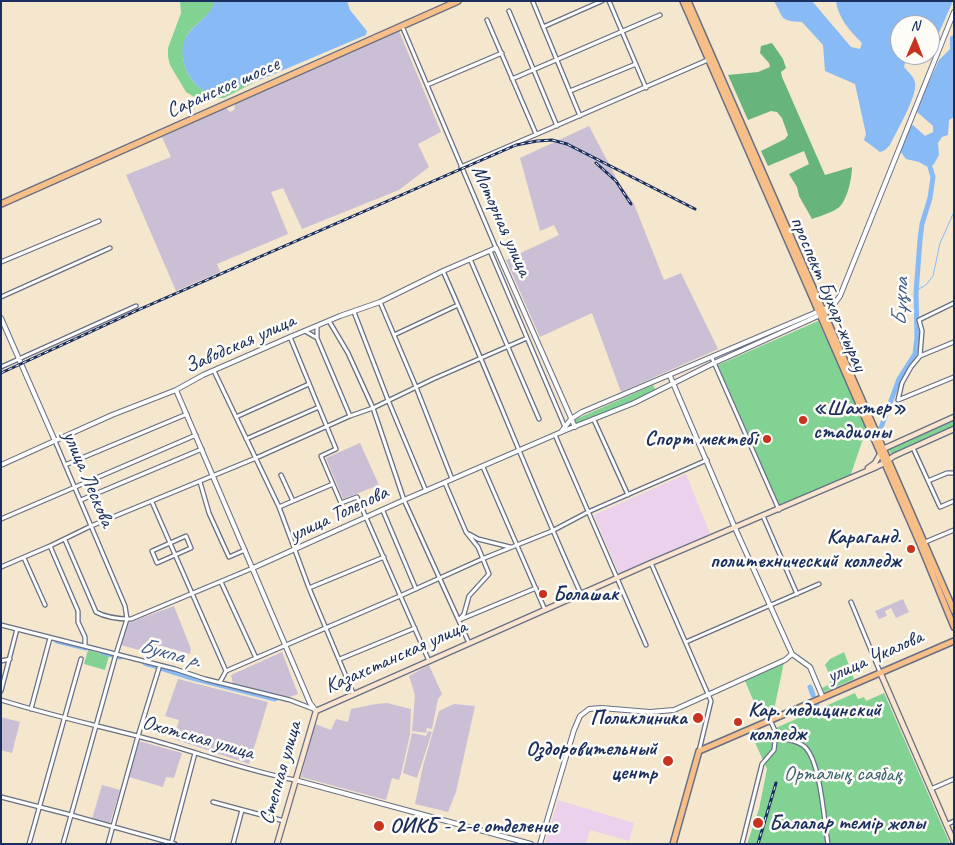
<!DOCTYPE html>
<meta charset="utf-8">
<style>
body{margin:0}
#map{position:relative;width:955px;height:845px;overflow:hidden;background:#f4e7ce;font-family:Caveat,sans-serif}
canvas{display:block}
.frame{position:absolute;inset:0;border:2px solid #1b2f5e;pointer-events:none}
.north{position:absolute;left:890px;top:15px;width:50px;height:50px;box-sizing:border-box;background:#fdfcf7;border:1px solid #a3aaba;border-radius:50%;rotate:1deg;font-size:14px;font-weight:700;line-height:20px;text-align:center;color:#1b2f5e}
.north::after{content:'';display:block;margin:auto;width:18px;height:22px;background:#c8321e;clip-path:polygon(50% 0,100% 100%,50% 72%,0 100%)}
</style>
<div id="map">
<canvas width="955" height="845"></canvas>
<div class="frame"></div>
<div class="north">N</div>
</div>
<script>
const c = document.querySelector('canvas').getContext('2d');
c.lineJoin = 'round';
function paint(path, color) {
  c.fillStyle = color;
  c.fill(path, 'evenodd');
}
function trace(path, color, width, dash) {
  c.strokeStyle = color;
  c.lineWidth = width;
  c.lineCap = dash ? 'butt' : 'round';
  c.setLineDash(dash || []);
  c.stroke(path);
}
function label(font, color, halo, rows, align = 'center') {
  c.font = font + ' Caveat,sans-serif';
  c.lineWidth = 5;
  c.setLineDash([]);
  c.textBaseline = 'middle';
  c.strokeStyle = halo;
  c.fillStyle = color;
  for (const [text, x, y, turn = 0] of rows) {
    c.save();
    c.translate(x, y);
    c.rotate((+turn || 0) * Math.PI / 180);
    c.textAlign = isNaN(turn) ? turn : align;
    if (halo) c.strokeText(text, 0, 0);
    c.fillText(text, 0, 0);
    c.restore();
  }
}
paint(new Path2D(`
 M686 474 710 534 619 574 594 515Z
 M558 800 634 823 629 841 590 830 586 844H545Z`), '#ebd1eb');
paint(new Path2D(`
 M399 31 441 132 418 144 429 167 399 190 302 229 283 188 271 192 288 234 217 264 220 272 176 291 126 175 171 157 162 137 226 108 230 112 234 110 235 104Z
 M589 126 619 183 634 204 664 280 681 273 718 349 621 392 592 313 540 337 506 260 559 235 554 225 540 231 520 158Z
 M360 443 379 485 343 499 326 458Z
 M903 599 909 612 896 618 891 608 885 611 887 616 879 619 875 611Z
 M174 606 191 649 190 654 162 646H156L143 651 121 645 128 623Z
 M282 652 298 694 289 697 233 684 231 675Z
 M429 665 442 694 438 699 432 729 427 728 426 733 412 731 415 695 409 676Z
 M178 679 268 702 249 764 174 739 179 720 165 716Z
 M387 703 411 709 410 735 401 774 399 780 392 778 386 800 301 777 315 724 331 730 336 719 348 722 351 709 376 704Z
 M454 704 475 706 456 792 448 812 415 804 423 766 439 711Z
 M1 717 20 722 12 753 1 750Z
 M428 731 432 732 417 778 403 773 412 733 426 736Z
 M139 741 182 753 174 778 166 777 163 787 129 777Z
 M102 785 120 790 110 823 92 819Z`), '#cbbfd5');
paint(new Path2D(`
 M180 1H215C211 18 193 23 186 37 177 56 188 87 209 92L255 82 224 98H196L186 92 170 65 168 57V48L181 13Z
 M818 321 867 427 850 477 780 507 718 365Z
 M653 385 656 391 576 425 574 420Z
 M954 419V427L891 454 888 448Z
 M88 650 109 656 105 670 84 664Z
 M844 652 854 679 824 692 822 688 830 684 831 678 825 665 830 659Z
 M784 662 774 710 760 716 745 681Z
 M855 693 858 699 864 697 866 701 884 693 950 844H747L759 809 767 769 753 738Z`), '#81d293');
paint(new Path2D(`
 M772 43 783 59 786 68 781 72 782 77 825 175 852 167C852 178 847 202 838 208 833 212 818 217 812 219L799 196 797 187 789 174 809 164 804 151 768 166 761 151 785 139 788 135 782 118 777 112 771 111 748 120 728 75 758 72 770 67 769 63 760 53 761 46Z`), '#68b47d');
paint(new Path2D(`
 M215 1H347L350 10 367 31 366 35 255 82 209 92C189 88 176 55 186 37 194 23 210 18 215 1Z
 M774 1H812L851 47 860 49 862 43C850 31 838 18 836 1H953L930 53V25H900V55H929L922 62 905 63 904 67C908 72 914 76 915 83 918 95 896 132 890 145L885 150 880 152 864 140 866 134 855 84 825 71 823 45 802 22C780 21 784 19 774 1Z
 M954 28V117L949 120 948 135 942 137 938 143 939 155 934 164 930 167 926 166 919 162 906 159 900 151 910 126 913 125 925 136 933 132V126L916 111 939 60 950 49V37L953 35Z`), '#88baf5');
trace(new Path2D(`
 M917 290 926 285 933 276 940 243 954 212`), '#88baf5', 1);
trace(new Path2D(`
 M879 433 899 379 915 354 917 337 916 293 920 240 922 224 930 198 933 177 930 167
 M57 641 86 648
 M102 652 120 657
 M145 663 192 678 275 699
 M810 687 813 695
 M817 706 819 716`), '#88baf5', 5);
const minor = new Path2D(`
 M609 1 646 88
 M533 2 580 116
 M509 11 557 126
 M487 20 536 134
 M402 26 496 248
 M543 27 602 1
 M512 79 660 15
 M427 85 502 53
 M570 91 636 64
 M461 167 710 59
 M490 251 565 427
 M470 259 539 419
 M1 262 99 221
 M443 271C491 378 532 487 581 594
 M1 297 110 248
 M380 302 416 387 452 479
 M354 312 388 400 426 491
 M329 321 348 353 373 408 404 500 469 643
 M305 331 317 338 350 416
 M394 335 458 305
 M290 337 336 449 321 456 341 503 357 497 429 661
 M317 338V326
 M920 356 954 342
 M712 358 779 510
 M1 367 136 306
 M214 371 279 507 309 588 353 693
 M898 400 902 383 911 367 920 356 922 331 919 320 954 303
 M898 400 954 377
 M236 417 309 384
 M594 420 628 495
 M555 435 646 645
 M246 439 319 407
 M55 441 125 606 127 619 116 654 63 844
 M913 448 940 507 954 501
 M65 465 187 414
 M483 467 545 610
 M281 475 293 501
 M928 481 947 473H954
 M200 482 209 513 229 557 245 550
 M445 483 466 532 478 547 489 574 469 596 464 614 459 620 536 588
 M81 500 202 449
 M152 502 226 671
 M279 507 333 484
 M383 511 416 589
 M763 516 797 594
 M1 519 196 435
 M469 534 478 539 510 547
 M186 536 191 548 157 563 152 551Z
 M65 540 96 612C105 617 120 619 131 619L253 568
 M923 543 954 530
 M50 546 78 611V622L85 637V645
 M24 558 45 605
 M651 563 711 701 699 751
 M1 567 50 546 91 526 256 458 350 416 373 408 433 379 527 338
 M221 582 256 658
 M309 588 384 557
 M851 602 880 672
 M1 625 175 669 205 679 290 700 316 710
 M686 642 819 584
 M340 659 415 628
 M1 661 10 659
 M220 682 226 671 256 658 400 596 482 559 552 531 588 512 707 460
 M1 691 17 629
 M1 700C52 716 104 727 156 741 202 754 248 771 295 780
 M31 709 50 638
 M770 720C773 725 775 734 780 737 788 741 797 740 805 747 821 763 824 821 828 844
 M931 789 954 779
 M1 797 71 815 175 844
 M213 802 284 821
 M946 825 954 821
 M29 844 81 659
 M108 844 138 736 159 668
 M171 844 195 753
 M233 844 242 810
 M742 844 762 764 774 750 776 733`);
const tertiary = new Path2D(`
 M1 318 55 441
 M670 376 735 528 792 654
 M176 390 310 703 316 711
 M561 432 571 419 582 412 831 306
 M1 465 112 415 176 390 203 375 290 337 340 316 380 302 443 271 496 248 575 427
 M253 568 404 500 566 430 634 403 714 363 829 311 840 296 954 12
 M792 654 810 667 823 698
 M295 780 531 844
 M540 844 574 730 580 716 589 709 601 708 650 712 674 710 785 660 792 654`);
const secondary = new Path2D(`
 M868 468 875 463 883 449 954 417
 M880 672 954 842
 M277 844 316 711 651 563 874 468 884 463 894 456 954 429`);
const primary = new Path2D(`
 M683 1 920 544 954 627
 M688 1 954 611
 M673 844 699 751 954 641`);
const trunk = new Path2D(`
 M1 204 458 1`);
trace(minor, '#676f85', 5.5);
trace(tertiary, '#676f85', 6);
trace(secondary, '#676f85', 7);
trace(primary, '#676f85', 8);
trace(trunk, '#676f85', 8);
trace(minor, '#fff', 3);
trace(tertiary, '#fff', 4);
trace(secondary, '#fce5cf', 4.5);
trace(primary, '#f7be88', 5);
trace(trunk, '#f7be88', 5.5);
const rail = new Path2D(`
 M596 163 616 181 631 204
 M1 373 138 310 516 145 537 141 552 140 567 144 695 209
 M758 844 776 783`);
trace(rail, '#1b2f5e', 3);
trace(rail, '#fdfcf7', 1, [4]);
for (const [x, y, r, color] of [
 [803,420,5,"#c8321e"],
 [767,439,5,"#c8321e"],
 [911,549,5,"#c8321e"],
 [543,594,5,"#c8321e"],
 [698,718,6,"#c8321e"],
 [738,722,5,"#c8321e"],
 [668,761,6,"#c8321e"],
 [758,823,6,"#c8321e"],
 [379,826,6,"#c8321e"]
]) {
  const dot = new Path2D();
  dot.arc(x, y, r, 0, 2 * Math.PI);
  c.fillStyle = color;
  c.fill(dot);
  trace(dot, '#fdfcf7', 2);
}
label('21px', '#1b2f5e', '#fdfcf7', [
 ["Саранское шоссе",223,88,-24],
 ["Моторная улица",501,221,66],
 ["проспект Бухар-жырау",828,294,67],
 ["Заводская улица",240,344,-24],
 ["улица Лескова",88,479,67],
 ["улица Толепова",339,514,-25],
 ["Казахстанская улица",396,657,-24],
 ["улица Чкалова",875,657,-24],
 ["Охотская улица",198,738,16],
 ["Степная улица",281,773,-74]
]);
label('bold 21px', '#1b2f5e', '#fdfcf7', [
 ["«Шахтер»",813,408],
 ["стадионы",813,432],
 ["Спорт мектебі",757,439,"right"],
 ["Караганд.",901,537,"right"],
 ["политехнический колледж",901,561,"right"],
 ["Болашак",553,594],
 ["Кар. медицинский",748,710],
 ["колледж",748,734],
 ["Поликлиника",687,718,"right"],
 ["Оздоровительный",657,749,"right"],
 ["центр",657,773,"right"],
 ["Балалар темір жолы",769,823],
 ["ОИКБ - 2-е отделение",390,826]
], 'left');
label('21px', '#3a606e', '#fdfcf7', [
 ["Орталық саябақ",843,774]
]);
label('italic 22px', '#3c598b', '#fdfcf7', [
 ["Бұқпа",901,302,-87],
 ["Букпа р.",170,654,15]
]);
</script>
